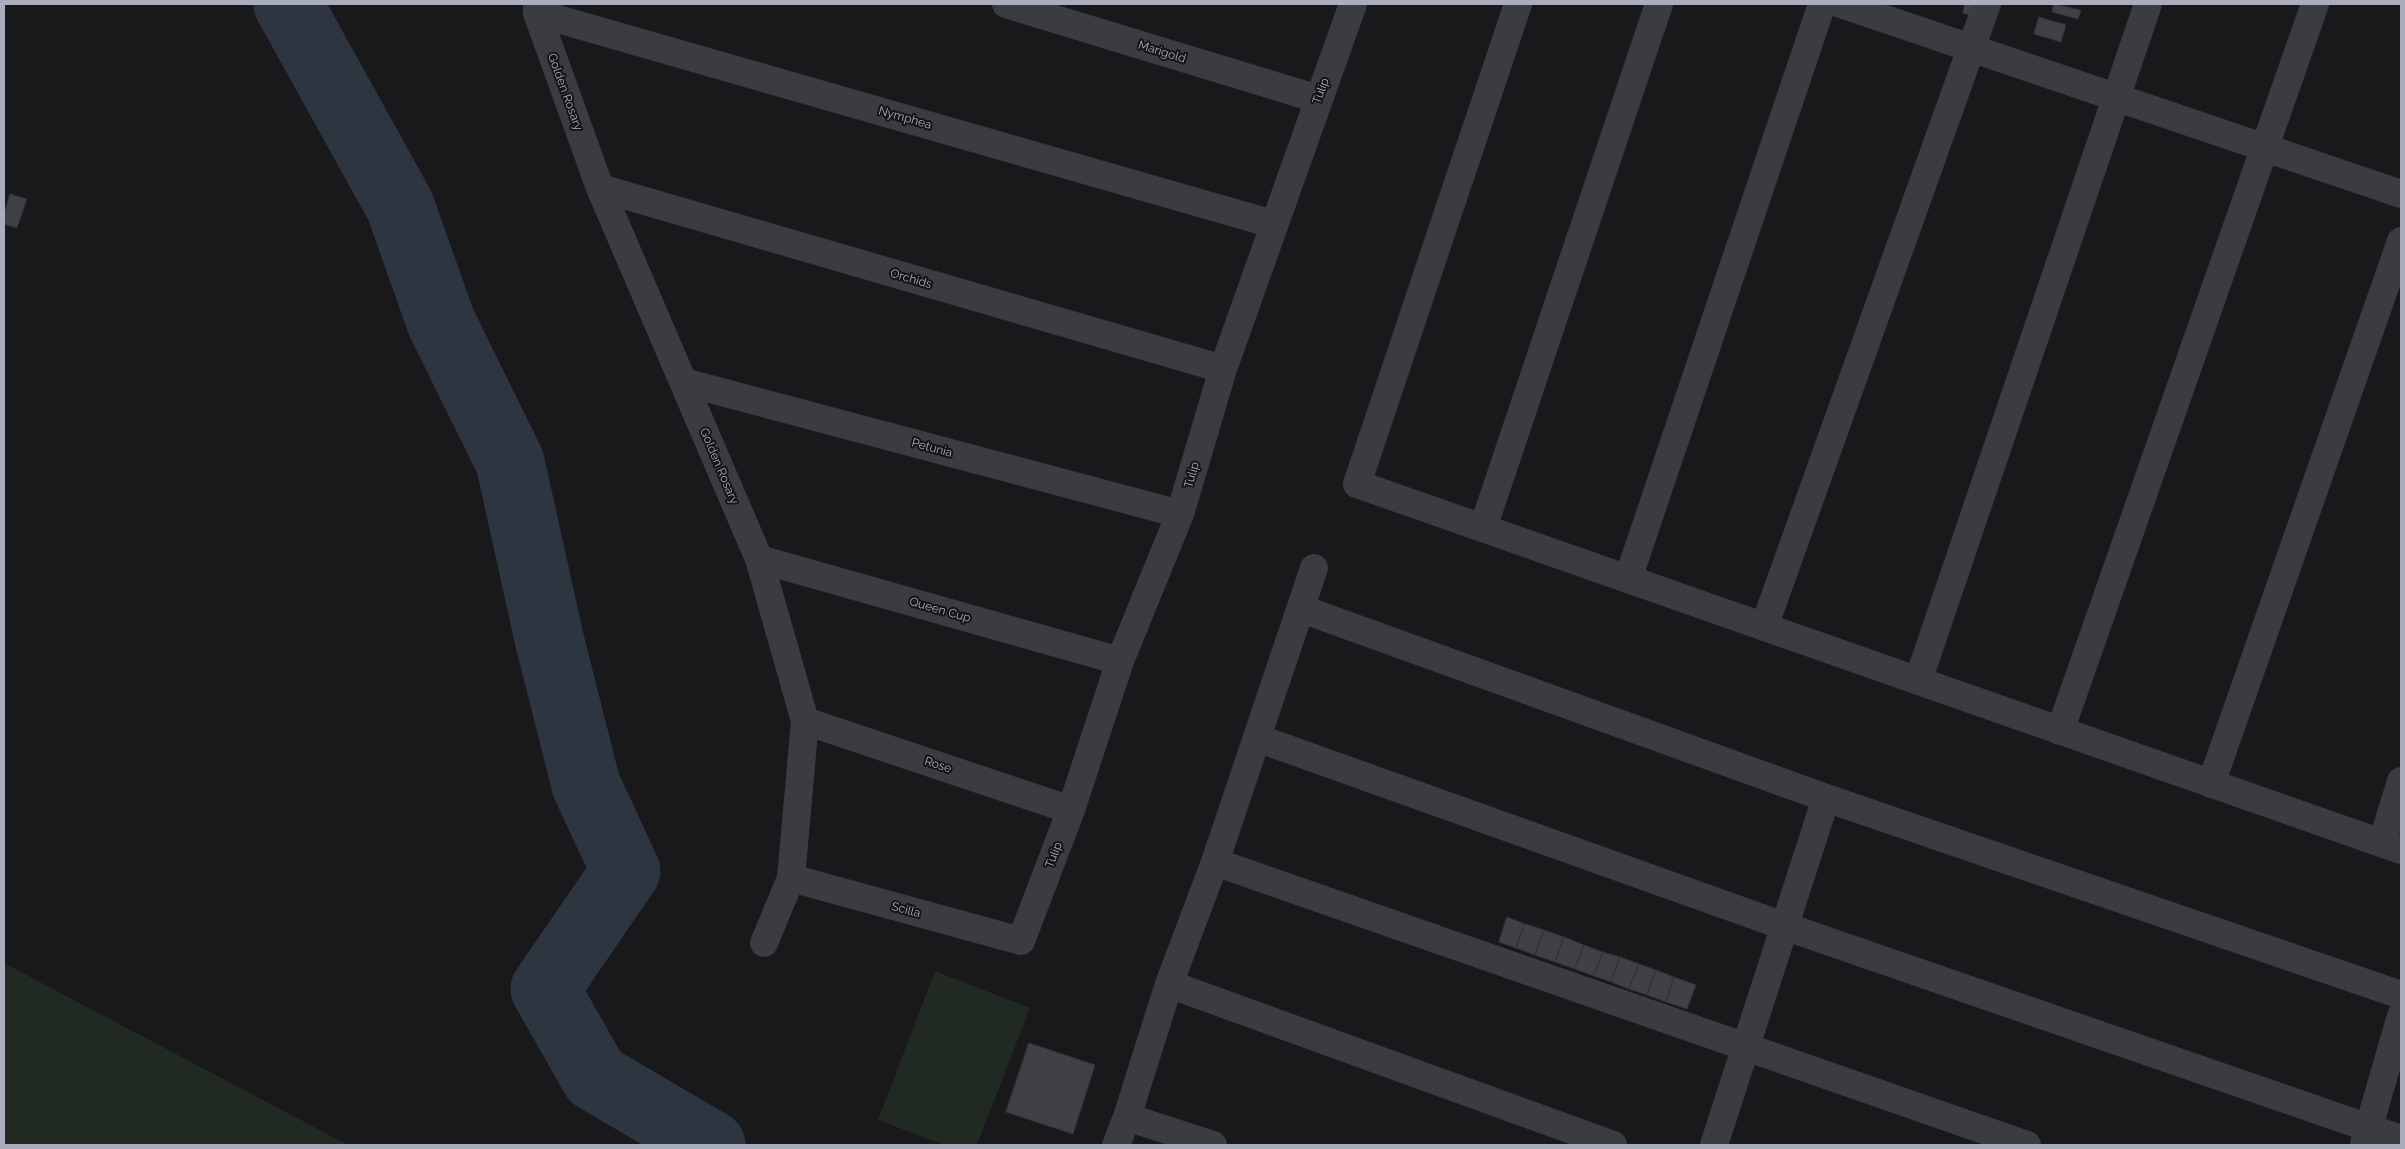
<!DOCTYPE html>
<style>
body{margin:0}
#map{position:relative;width:2405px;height:1149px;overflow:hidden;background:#19181b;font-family:Raleway,sans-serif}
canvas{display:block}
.frame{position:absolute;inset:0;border:5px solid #aaadbc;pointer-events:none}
</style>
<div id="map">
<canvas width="2405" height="1149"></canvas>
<div class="frame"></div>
</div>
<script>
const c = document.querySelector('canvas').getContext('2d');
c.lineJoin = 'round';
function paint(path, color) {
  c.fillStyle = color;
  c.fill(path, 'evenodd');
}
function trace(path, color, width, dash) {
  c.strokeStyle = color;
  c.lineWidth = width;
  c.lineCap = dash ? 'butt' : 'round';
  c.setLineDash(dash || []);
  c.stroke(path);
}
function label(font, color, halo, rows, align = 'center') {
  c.font = font + ' Raleway,sans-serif';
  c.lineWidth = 4;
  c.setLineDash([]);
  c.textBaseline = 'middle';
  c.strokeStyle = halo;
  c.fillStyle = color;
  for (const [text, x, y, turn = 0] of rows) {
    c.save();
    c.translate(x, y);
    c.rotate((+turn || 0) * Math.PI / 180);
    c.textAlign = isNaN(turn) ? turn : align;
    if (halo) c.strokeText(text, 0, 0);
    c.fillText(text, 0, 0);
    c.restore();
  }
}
paint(new Path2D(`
 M4 963 348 1145H4Z
 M935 971 1030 1008 977 1145H944L878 1120Z`), '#202922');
trace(new Path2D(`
 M288 4 400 206 441 322 510 462 549 638 586 785 626 871 545 989 595 1077 711 1145`), '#2d3540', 69);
const building = new Path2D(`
 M1965 4H1979L1977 17 1963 13Z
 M2054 4 2081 10 2078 19 2052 12Z
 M2039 17 2066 25 2061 42 2034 34Z
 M10 194 27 199 17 228 4 224V215Z
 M1507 917 1525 924 1516 948 1499 942Z
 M1525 924 1544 930 1535 955 1516 948Z
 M1544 930 1564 937 1555 962 1535 955Z
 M1564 937 1584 945 1575 969 1555 962Z
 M1584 945 1603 952 1594 976 1575 969Z
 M1603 952 1620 957 1611 982 1594 976Z
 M1620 957 1639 964 1629 989 1611 982Z
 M1639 964 1656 970 1647 995 1629 989Z
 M1656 970 1674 977 1666 1002 1647 995Z
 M1674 977 1696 985 1687 1009 1666 1002Z
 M1029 1043 1095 1065 1073 1134 1006 1112Z`);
paint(building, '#404046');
trace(building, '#333237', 1);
trace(new Path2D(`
 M537 4V13L600 188 759 559 805 721 791 878 764 943
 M1006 4 1318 99
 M1518 4 1357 484 2401 850
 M1841 4 2401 194
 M537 13 1273 224
 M600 188 1223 369
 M684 382 1180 514
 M1483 528 1659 4
 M759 559 1120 661
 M1628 579 1822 4
 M1302 609 1826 798 2401 995
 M1764 627 1987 4
 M1918 681 2148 4
 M805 721 1071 810
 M2060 731 2315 4
 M1257 738 1784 926 2401 1139
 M2211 784 2401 241
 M2382 843 2401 781
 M1215 862 2027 1145
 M791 878 1021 941 1071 810 1120 661 1180 514 1223 369 1353 4
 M1169 984 1613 1145
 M1127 1117 1213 1145
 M2364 1144 2401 1016
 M1116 1145 1127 1117 1169 984 1215 862 1314 568
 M1714 1145 1826 798`), '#3b3b42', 28);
label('12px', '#aaadbc', '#141316', [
 ["Marigold",1162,52,17],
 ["Tulip",1321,91,-70],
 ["Golden Rosary",565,92,70],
 ["Nymphea",905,118,16],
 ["Orchids",911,279,16],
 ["Petunia",932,448,15],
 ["Golden Rosary",719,466,67],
 ["Tulip",1192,475,-74],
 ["Queen Cup",940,610,16],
 ["Rose",938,765,18],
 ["Tulip",1054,855,-69],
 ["Scilla",906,910,15]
]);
</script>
